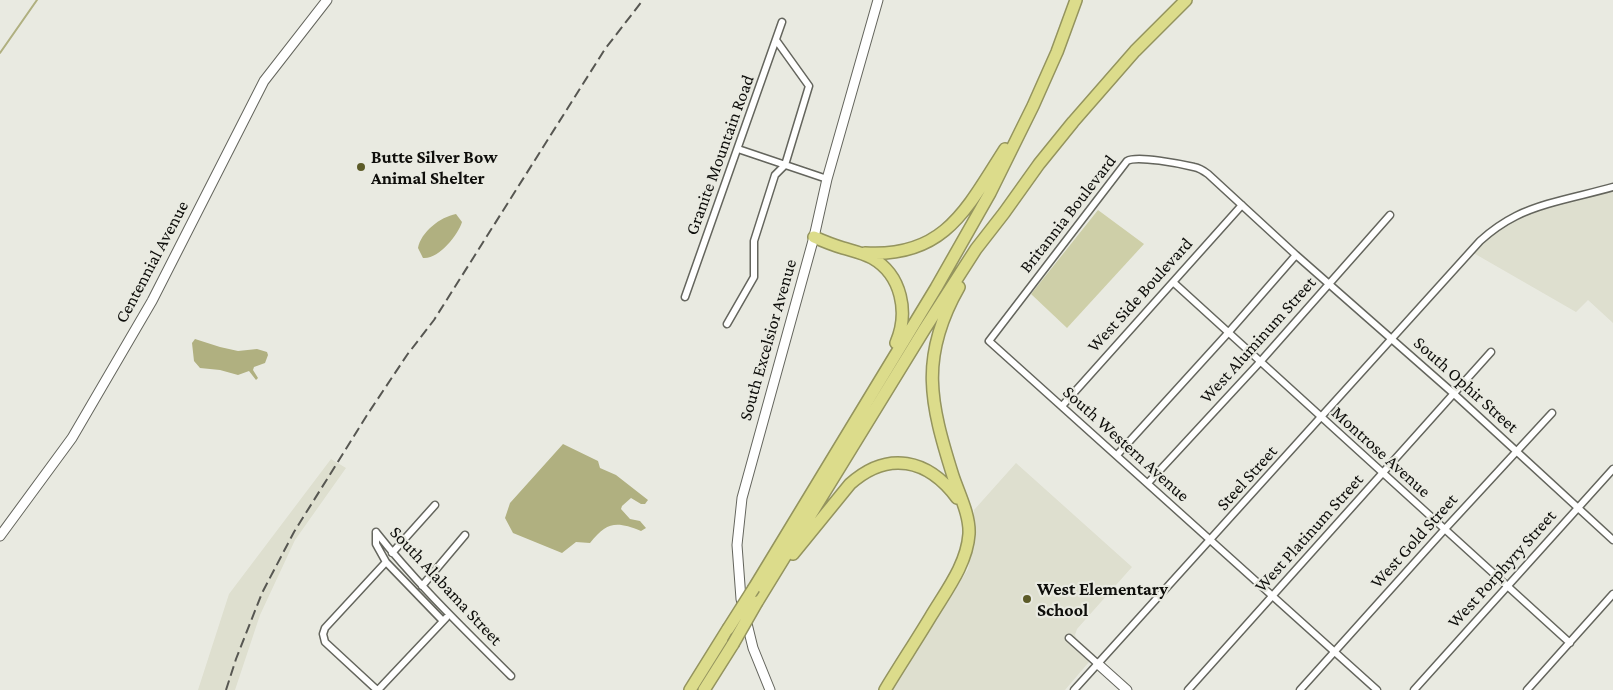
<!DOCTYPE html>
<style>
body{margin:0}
canvas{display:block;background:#e9eae1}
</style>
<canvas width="1613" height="690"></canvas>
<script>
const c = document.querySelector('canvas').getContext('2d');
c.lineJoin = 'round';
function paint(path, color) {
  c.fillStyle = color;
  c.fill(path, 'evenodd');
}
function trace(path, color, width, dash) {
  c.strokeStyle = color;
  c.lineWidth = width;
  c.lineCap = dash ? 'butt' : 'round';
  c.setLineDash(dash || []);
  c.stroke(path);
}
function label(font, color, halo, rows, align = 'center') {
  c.font = font + ' "Crimson Pro",serif';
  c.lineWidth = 4.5;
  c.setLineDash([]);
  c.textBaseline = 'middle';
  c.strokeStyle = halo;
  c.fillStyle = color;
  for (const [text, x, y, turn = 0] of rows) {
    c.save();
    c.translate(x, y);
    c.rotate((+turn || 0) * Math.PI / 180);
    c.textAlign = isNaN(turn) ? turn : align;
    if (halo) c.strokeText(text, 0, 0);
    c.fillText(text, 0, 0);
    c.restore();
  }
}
paint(new Path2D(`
 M1613 187V323L1588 300 1576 312 1470 251 1516 216Z
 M331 459 346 468 295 540 260 615 235 690H198L229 594Z
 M1016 463 1132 567 1077 629 1075 635 1077 639 1095 655 1065 690H892L968 569 974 543V510Z`), '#dedfcf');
paint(new Path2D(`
 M1098 210 1144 244 1067 328 1031 294Z`), '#cecfa8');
paint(new Path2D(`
 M456 214 462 222C458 235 438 260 423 258L418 248C421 232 440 217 456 214Z
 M195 339 220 347 238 351 257 349 267 352 268 355 265 363 254 367 253 370 258 378 256 380 249 371 238 375 220 370 200 368 194 361 192 343Z
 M563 444 598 461 600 468 616 475 648 500 645 504H641L631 498 622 506 621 509 630 519 640 521 646 528 641 531C616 521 607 522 590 543L576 542 562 553 513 533 505 518 510 503Z`), '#b0b080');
trace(new Path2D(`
 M0 53 37 0`), '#b0b080', 2);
const street = new Path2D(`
 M738 149 827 179
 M1173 282 1570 643
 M685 297 782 22
 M727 324 754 277V241L775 175 785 165 809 86 776 40
 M1062 406 1242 205
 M1117 455 1228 333 1296 255
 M1148 483 1260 362 1390 215
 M376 532C417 584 465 630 511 676
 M376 532V544L386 562 443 621
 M392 553 435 505
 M422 586 465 535
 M1069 638 1098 664
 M377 690 325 642 323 634 325 628 386 562
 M378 690 446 618
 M1074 690 1480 241C1491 231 1502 223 1516 216 1544 202 1582 196 1613 187
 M1188 690 1491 352
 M1300 690 1444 530 1552 413
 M1377 690 989 341 1127 161C1137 155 1181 164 1194 167 1199 168 1204 171 1208 174L1296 255 1453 393 1613 540
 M1414 690 1613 469
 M1527 690 1613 594`);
const secondary = new Path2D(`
 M0 536 72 438 152 301 264 81 327 0
 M1098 664 1127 690
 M770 690 753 648 741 599 737 545 742 498 814 237 827 179 878 0`);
const highway = new Path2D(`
 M814 237C823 241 833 245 843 248 853 251 863 253 872 258 902 275 909 313 896 343
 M865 253C945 258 967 208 1005 149
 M793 554 850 484C888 450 928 459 957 498
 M754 588 936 288 990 193 1033 106 1057 52 1076 0
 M757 602 924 330 976 249 1004 213 1039 164 1073 122 1135 51 1186 0
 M690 690 728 629
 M704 690 733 644
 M885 690C900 665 916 641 931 616 946 591 967 564 969 534 970 515 959 494 953 476 930 403 919 357 959 287`);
trace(street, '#64655d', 9);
trace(secondary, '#64655d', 11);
trace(highway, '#94945e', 14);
trace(street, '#fff', 6);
trace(secondary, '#fff', 9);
trace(highway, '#dcdc8b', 11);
trace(new Path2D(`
 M226 690 236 659 262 593 294 532 369 412 407 355 434 320 605 49 643 0`), '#575752', 2, [10, 5]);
const highwayBridge = new Path2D(`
 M728 629 754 588
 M733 644 757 602`);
trace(highwayBridge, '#94945e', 14, []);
trace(highwayBridge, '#dcdc8b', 11);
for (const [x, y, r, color] of [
 [361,167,5,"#5c5b28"],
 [1027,599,5,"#5c5b28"]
]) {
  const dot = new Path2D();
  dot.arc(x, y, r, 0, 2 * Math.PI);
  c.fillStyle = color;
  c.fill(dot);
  trace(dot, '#e9eae1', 2);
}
label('18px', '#0e0e0b', '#e9eae1', [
 ["Granite Mountain Road",720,155,-70],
 ["Britannia Boulevard",1068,214,-52],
 ["Centennial Avenue",152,262,-62],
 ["West Side Boulevard",1140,295,-48],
 ["South Excelsior Avenue",768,340,-74],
 ["West Aluminum Street",1258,340,-48],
 ["South Ophir Street",1466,385,42],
 ["South Western Avenue",1126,444,42],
 ["Montrose Avenue",1381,452,42],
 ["Steel Street",1247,478,-48],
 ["West Platinum Street",1309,533,-48],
 ["West Gold Street",1414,541,-48],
 ["West Porphyry Street",1502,569,-48],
 ["South Alabama Street",446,586,47]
]);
label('bold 18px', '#0e0e0b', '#e9eae1', [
 ["Butte Silver Bow",371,157],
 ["Animal Shelter",371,178],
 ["West Elementary",1037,589],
 ["School",1037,610]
], 'left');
</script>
